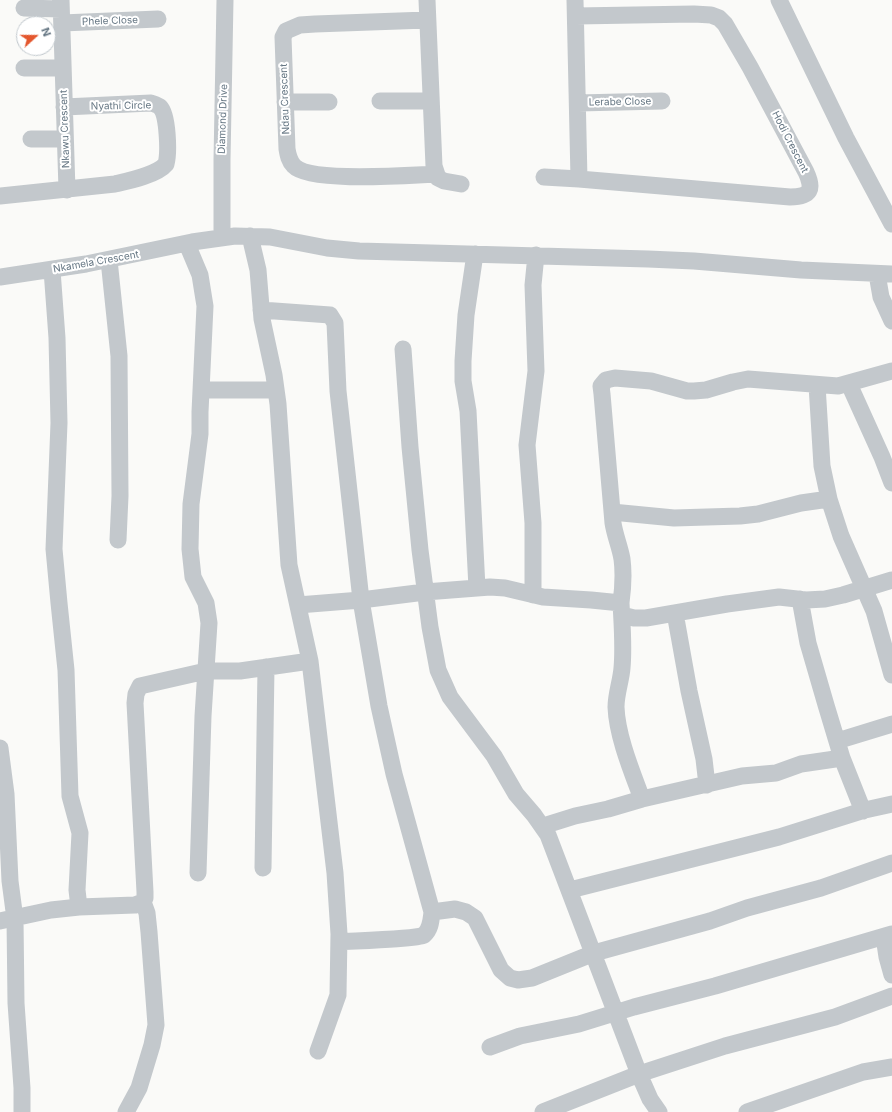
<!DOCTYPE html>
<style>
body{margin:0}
#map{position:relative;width:892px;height:1112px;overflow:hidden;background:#fafaf8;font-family:Inter,sans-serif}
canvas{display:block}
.north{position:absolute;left:16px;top:16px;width:40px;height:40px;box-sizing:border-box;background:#fff;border:1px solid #c1c8cd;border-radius:50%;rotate:69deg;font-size:11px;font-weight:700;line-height:16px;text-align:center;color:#657683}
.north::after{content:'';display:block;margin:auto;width:14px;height:18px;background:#e4572e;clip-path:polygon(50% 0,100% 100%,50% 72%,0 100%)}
</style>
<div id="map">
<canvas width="892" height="1112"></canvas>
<div class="north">N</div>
</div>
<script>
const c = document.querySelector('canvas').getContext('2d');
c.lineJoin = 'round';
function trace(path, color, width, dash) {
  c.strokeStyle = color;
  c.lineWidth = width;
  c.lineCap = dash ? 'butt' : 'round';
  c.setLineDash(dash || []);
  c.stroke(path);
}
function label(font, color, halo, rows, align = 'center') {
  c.font = font + ' Inter,sans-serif';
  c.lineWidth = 4;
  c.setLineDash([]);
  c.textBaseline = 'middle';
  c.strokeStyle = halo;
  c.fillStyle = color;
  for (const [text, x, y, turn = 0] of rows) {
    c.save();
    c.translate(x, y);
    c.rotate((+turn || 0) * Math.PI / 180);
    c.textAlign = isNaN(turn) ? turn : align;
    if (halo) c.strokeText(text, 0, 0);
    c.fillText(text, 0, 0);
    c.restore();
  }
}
trace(new Path2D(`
 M61 0 67 190
 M427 0 434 166 438 178 444 181 461 184
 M575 0 579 179
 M779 0 846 138 892 224
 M24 8 61 9
 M427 20 315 24 300 25 286 31 283 37 287 149C288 155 289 161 294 166 310 183 410 175 436 174
 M62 23 158 19
 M24 68H63
 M380 101H431
 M285 102H329
 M578 103 662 101
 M31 139H65
 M544 177 579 179 790 197C811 197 814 189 806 172L750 67 725 24 719 18 711 15 694 14 576 16
 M0 196 115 184C128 181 157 175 166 164 169 153 168 115 160 107 158 105 154 104 151 103L64 107
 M250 236 258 270 262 319 274 375 278 404 289 565 310 661 335 873 339 934 338 995 318 1051
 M222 238V160L225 0
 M187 244 200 275 205 306 200 412V434L191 504 190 549 193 577 206 603 209 623 203 716 198 873
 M475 254 466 315 463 361V381L468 411 477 588
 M109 260 119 356 120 496 118 540
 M52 270 57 338 59 423 54 549 59 603 66 670 70 796 80 833 77 890 79 907
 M877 274 881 297 892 321
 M0 277 86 264 192 242 235 236 270 237 327 248 359 251 648 259 694 261 801 270 892 274
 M261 310 330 315 335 323 338 391 361 600 379 706 394 774 432 912C431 920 431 929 424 935 417 939 352 941 339 942
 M403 349 410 447 420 550 430 627 438 670 450 697 494 756 516 794 534 815 548 835 639 1074 650 1099 659 1112
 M849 384 882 457 892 483
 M817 385 822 466 829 499 841 536 874 611 892 675
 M201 390H276
 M612 512 674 518 740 516 758 514 801 503 829 499
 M533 595V523L527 445 536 371 533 285 536 255
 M800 599 808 643 826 705 842 758 863 811
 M621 603C623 588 624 574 622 559 620 547 615 536 613 523L602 394 601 386 606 380 615 378 651 381 687 391H694L706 390 733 382 748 379 838 386 892 371
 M298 605 361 600 425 592 490 587 505 588 543 597 591 600 621 603C622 624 624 646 622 668 621 681 616 694 616 707 617 736 632 772 642 799
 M675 613 689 691 704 759 707 785
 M622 615 634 618H646L727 604 779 597 806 600 825 599 843 595 892 580
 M837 741 892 724
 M0 748 6 794 10 881 15 919 16 1003 22 1088V1112
 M543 826 575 816 608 809 642 799 742 776 776 773 801 764 842 758
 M263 868 266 667
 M570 890 779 837 865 810 892 804
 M432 912 455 909 466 912 475 918 501 970 510 978 518 980 532 978 594 953 710 921 747 908 821 888 892 863
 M0 921 51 910 79 907 135 905 143 902 145 898V892L135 703 136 694 140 686 206 671H240L310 661
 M884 937 887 957 892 975
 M490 1047 520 1036 579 1024 634 1007 715 986 892 934
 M126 1112 139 1088 152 1045 156 1025 149 932 147 913 143 902
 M543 1112 639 1074 725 1046 835 1017 892 996
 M747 1112 863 1072 892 1067`), '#c3c8cc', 17);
label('10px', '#657683', '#fff', [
 ["Phele Close",110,21,-2],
 ["Ndau Crescent",285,99,-92],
 ["Lerabe Close",620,102,-1],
 ["Nyathi Circle",121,106,-1],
 ["Diamond Drive",223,119,-88],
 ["Nkawu Crescent",65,129,-92],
 ["Hodi Crescent",790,142,63],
 ["Nkamela Crescent",96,262,-10]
]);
</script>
